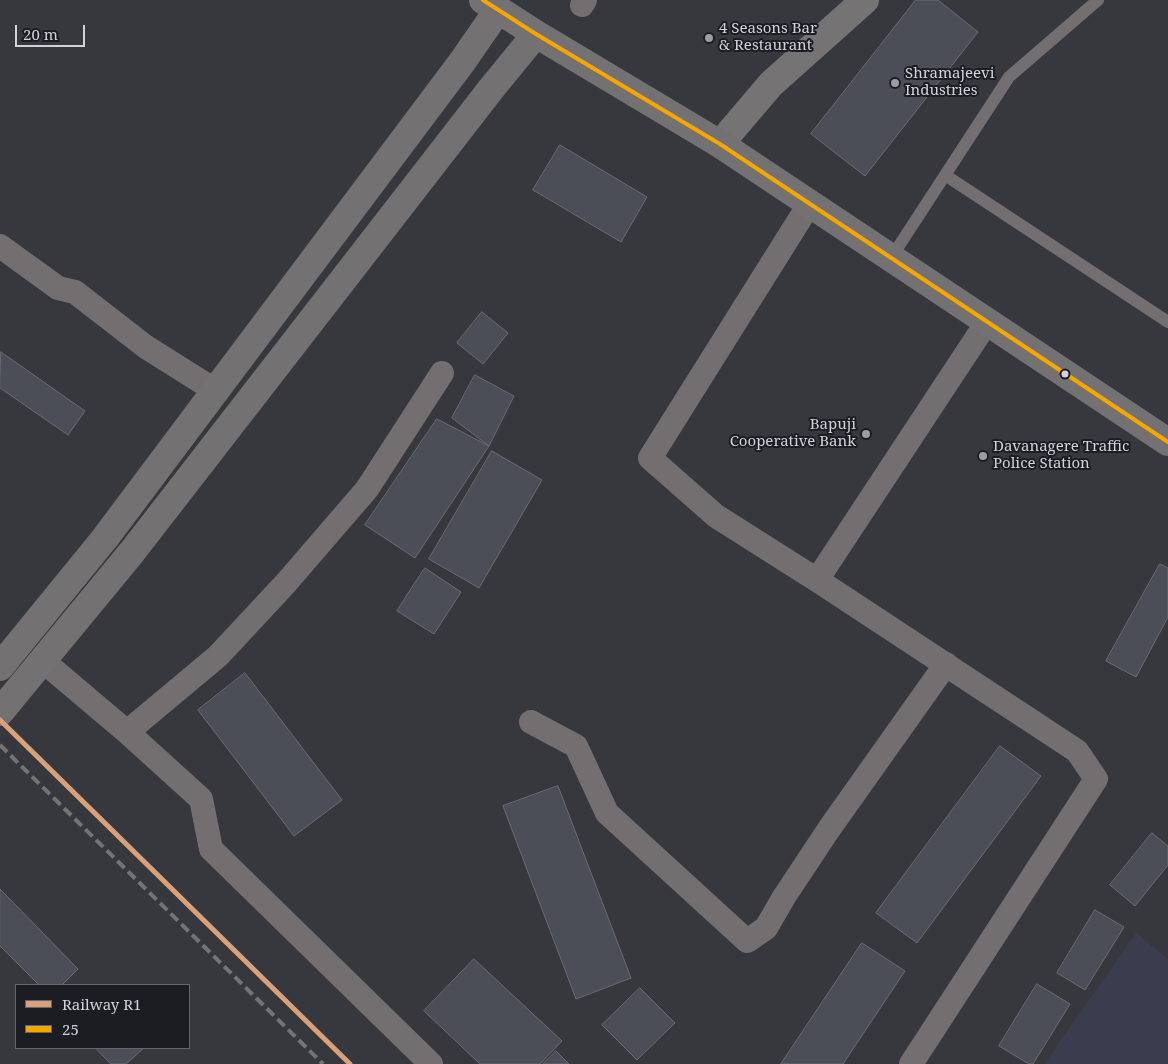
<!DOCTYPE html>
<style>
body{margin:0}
#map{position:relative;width:1168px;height:1064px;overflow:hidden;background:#36383e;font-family:"Noto Serif",serif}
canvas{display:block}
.legend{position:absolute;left:15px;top:984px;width:175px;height:65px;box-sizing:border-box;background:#1c1d23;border:1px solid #64666d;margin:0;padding:6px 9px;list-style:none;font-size:15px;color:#d1d3db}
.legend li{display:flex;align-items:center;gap:10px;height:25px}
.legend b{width:25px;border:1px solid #64666d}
.scale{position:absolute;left:15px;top:25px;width:70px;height:22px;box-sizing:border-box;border:2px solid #d1d3db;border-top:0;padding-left:6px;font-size:15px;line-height:18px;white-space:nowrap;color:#d1d3db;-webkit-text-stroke:4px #1c1d23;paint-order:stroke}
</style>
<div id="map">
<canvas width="1168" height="1064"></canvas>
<ul class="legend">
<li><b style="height:6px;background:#d9a179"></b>Railway R1</li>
<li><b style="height:6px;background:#f7a600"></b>25</li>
</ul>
<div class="scale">20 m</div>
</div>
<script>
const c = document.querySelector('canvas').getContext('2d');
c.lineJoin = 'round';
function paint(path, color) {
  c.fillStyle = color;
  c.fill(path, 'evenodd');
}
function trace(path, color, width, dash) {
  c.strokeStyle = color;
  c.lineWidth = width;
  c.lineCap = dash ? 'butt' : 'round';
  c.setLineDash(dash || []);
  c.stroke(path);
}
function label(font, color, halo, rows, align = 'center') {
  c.font = font + ' "Noto Serif",serif';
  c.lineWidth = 4;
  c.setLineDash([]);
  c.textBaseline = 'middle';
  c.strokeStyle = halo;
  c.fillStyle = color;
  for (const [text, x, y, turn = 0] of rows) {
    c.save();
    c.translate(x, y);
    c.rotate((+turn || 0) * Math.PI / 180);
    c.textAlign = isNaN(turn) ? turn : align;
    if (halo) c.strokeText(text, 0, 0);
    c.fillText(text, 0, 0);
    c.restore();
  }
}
paint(new Path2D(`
 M1136 933 1168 959V1064H1044Z`), '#393d4e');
const building = new Path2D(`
 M916 0H938L978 32 865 176 811 134Z
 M560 145 647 197 621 242 533 190Z
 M482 312 508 333 483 364 457 343Z
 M1 352 85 411 68 435 0 388Z
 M475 375 514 396 489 446 452 418Z
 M437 419 489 446 415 558 365 525Z
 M492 451 542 480 479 588 429 559Z
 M1160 564 1168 568V617L1136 677 1106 661Z
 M425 568 461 592 434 634 397 611Z
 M245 673 342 800 294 836 198 710Z
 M1000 746 1041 776 917 943 876 913Z
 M558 786 631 978 576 999 503 806Z
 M1152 833 1168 846V865L1135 906 1110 885Z
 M0 889 78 969 62 985H39L0 946Z
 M1095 910 1124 927 1085 990 1057 973Z
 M862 943 905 971 843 1064H781Z
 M474 959 562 1041 540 1064H480L424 1011Z
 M1037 984 1070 1004 1033 1064H1029L999 1046Z
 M640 988 675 1023 637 1060 602 1025Z
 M96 1048H144L126 1064H111Z
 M556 1051 569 1064H543Z`);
paint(building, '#4c4e57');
trace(building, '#6a6c72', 1);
trace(new Path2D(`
 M945 175 1168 322
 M891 258 1009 77 1098 0`), '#736f70', 12);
trace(new Path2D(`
 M582 5 585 0
 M810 203 650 458 716 516 817 580 1077 751 1096 779 911 1064
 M0 246 58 288 75 292 146 347 216 391
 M817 580 987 322
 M43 661 127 732 201 799 211 849 431 1064
 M531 722 576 746 607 813 747 941 766 928 784 897 829 829 946 664
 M127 732 218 656 286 583 367 489 442 373`), '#736f70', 24);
trace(new Path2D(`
 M720 144 771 84 865 0`), '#767374', 28);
trace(new Path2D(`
 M483 0 536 34 720 144 1168 442
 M0 667 105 538 462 62 498 10
 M0 712 132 552 491 89 536 34`), '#747172', 28);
trace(new Path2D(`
 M0 745 323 1064`), '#757475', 4, [10, 5]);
trace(new Path2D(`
 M483 0 536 34 720 144 1168 442`), '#f7a600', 4);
trace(new Path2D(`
 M0 720 350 1064`), '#d9a179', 5);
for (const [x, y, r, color] of [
 [709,38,5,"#9b9da4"],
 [895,83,5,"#9b9da4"],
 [1065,374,4.5,"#d1d3db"],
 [866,434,5,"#9b9da4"],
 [983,456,5,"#9b9da4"]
]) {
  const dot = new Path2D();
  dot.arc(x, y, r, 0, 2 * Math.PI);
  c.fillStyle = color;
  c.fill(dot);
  trace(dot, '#1c1d23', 2);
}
label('15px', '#d1d3db', '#1c1d23', [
 ["4 Seasons Bar",719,29],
 ["& Restaurant",719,46],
 ["Shramajeevi",905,74],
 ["Industries",905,91],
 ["Bapuji",856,425,"right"],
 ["Cooperative Bank",856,442,"right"],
 ["Davanagere Traffic",993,447],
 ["Police Station",993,464]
], 'left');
</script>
